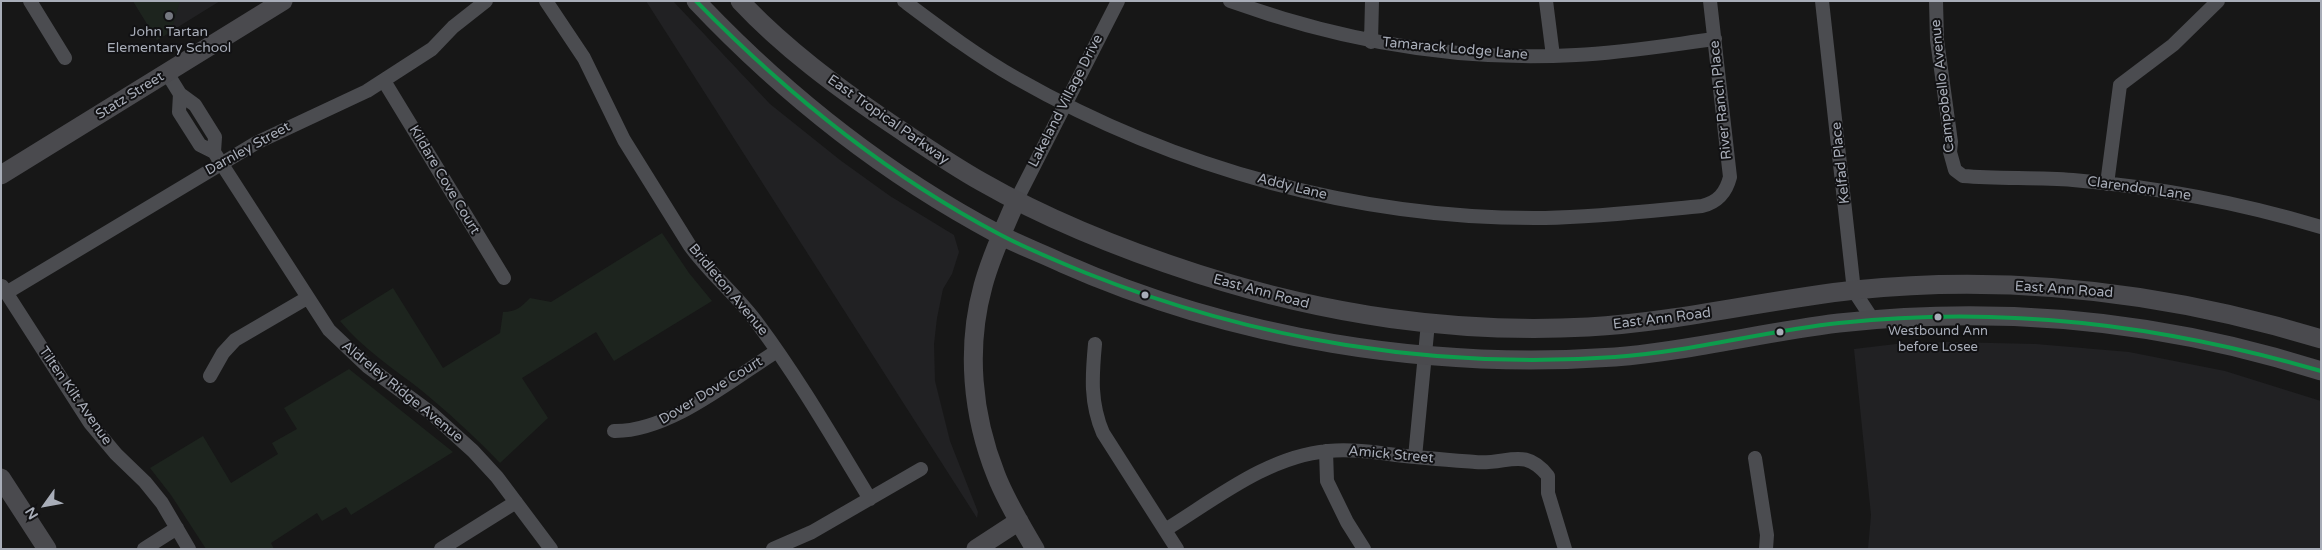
<!DOCTYPE html>
<style>
body{margin:0}
#map{position:relative;width:2322px;height:550px;overflow:hidden;background:#171717;font-family:"Varela Round",sans-serif}
canvas{display:block}
.frame{position:absolute;inset:0;border:2px solid #a8adb8;pointer-events:none}
.north{position:absolute;left:20px;top:480px;width:50px;height:50px;-webkit-text-stroke:4px #111113;paint-order:stroke;rotate:238deg;font-size:14px;font-weight:700;line-height:20px;text-align:center;color:#a8adb8}
.north::after{content:'';display:block;margin:auto;width:18px;height:22px;background:#a8adb8;clip-path:polygon(50% 0,100% 100%,50% 72%,0 100%)}
</style>
<div id="map">
<canvas width="2322" height="550"></canvas>
<div class="frame"></div>
<div class="north">N</div>
</div>
<script>
const c = document.querySelector('canvas').getContext('2d');
c.lineJoin = 'round';
function paint(path, color) {
  c.fillStyle = color;
  c.fill(path, 'evenodd');
}
function trace(path, color, width, dash) {
  c.strokeStyle = color;
  c.lineWidth = width;
  c.lineCap = dash ? 'butt' : 'round';
  c.setLineDash(dash || []);
  c.stroke(path);
}
function label(font, color, halo, rows, align = 'center') {
  c.font = font + ' "Varela Round",sans-serif';
  c.lineWidth = 4;
  c.setLineDash([]);
  c.textBaseline = 'middle';
  c.strokeStyle = halo;
  c.fillStyle = color;
  for (const [text, x, y, turn = 0] of rows) {
    c.save();
    c.translate(x, y);
    c.rotate((+turn || 0) * Math.PI / 180);
    c.textAlign = isNaN(turn) ? turn : align;
    if (halo) c.strokeText(text, 0, 0);
    c.fillText(text, 0, 0);
    c.restore();
  }
}
paint(new Path2D(`
 M133 1H220L157 40Z
 M646 1H673L770 104 840 160 890 196 954 235 959 252 952 274 943 289 937 318 934 344 935 381 950 441 978 512 977 518Z
 M1950 342 2036 344 2129 352 2225 371 2321 401V549H1868L1871 515 1854 349 1896 344Z`), '#212123');
paint(new Path2D(`
 M133 1H180L171 32 157 40Z
 M662 233 689 273 712 301 614 361 596 332 522 378 548 418 500 463C475 437 449 413 421 390 393 368 363 349 340 321L393 288 443 368 500 333 503 312C516 312 521 307 530 298L551 302Z
 M349 369 453 452 351 515 346 507 322 521 317 513 271 543 274 549H206L171 495 150 468 203 436 231 483 278 454 272 443 297 429 284 408Z`), '#1d241e');
trace(new Path2D(`
 M30 1 65 58
 M546 1 584 58 624 140 690 246C710 274 738 296 758 324 799 379 834 440 870 499
 M904 1C940 28 977 56 1016 78 1176 169 1361 220 1545 218 1598 217 1650 211 1702 206 1718 202 1726 193 1730 177L1710 1
 M1230 1C1341 41 1457 62 1576 55 1622 53 1669 45 1715 39
 M1546 1 1553 56
 M1822 1 1854 291 1873 320
 M1936 1 1937 40 1951 142 1950 152 1955 170 1963 176C2000 179 2037 177 2073 180 2156 187 2241 203 2321 227
 M1371 42 1372 1
 M167 73 180 94 195 105 215 137 214 152
 M384 81 504 278
 M180 94 179 112 200 145 214 152 329 330 367 366 431 413 473 451 497 477 551 549
 M2107 184 2120 85 2173 45 2218 1
 M1016 201 1118 1
 M2 286 90 423 116 454 145 482 162 503 189 549
 M6 293 256 143 367 91 432 49 453 27 486 1
 M1095 344C1092 376 1090 403 1103 433L1177 549
 M210 376 223 353 235 340 307 298
 M614 431C669 432 731 380 777 351
 M1326 451 1327 481 1347 522 1364 549
 M1415 457 1428 323
 M1755 458 1767 535 1766 549
 M1165 530C1214 500 1268 456 1328 451 1351 449 1373 452 1396 455 1422 458 1449 460 1475 462 1508 465 1524 446 1548 476V493L1565 549
 M144 549 177 528
 M441 549 516 502
 M773 549 812 532 921 469`), '#4b4c50', 14);
trace(new Path2D(`
 M696 1C784 94 885 174 998 234 1019 245 1041 253 1062 263 1234 339 1427 370 1615 357 1690 351 1764 332 1839 323 2002 305 2165 321 2321 371
 M740 1C784 48 837 87 890 123 920 143 950 164 982 182 1050 221 1124 250 1198 274 1327 315 1453 334 1588 327 1678 322 1765 300 1855 290 2012 274 2170 293 2321 339
 M1 175 283 1
 M1016 201C1004 229 991 256 983 286 966 348 972 415 996 475 1006 501 1021 525 1035 549
 M1 478 47 549
 M976 549 1019 521`), '#4a4a4e', 19);
trace(new Path2D(`
 M696 1C786 93 885 174 999 234 1027 249 1057 261 1086 273 1254 340 1435 370 1615 357 1690 352 1764 331 1839 323 2004 305 2162 325 2321 371`), '#0d9c4c', 4);
for (const [x, y, r, color] of [
 [169,16,5,"#757880"],
 [1145,295,4.5,"#a8adb8"],
 [1938,317,4.5,"#a8adb8"],
 [1780,332,4.5,"#a8adb8"]
]) {
  const dot = new Path2D();
  dot.arc(x, y, r, 0, 2 * Math.PI);
  c.fillStyle = color;
  c.fill(dot);
  trace(dot, '#111113', 2);
}
label('13px', '#a8adb8', '#111113', [
 ["Westbound Ann",1938,332],
 ["before Losee",1938,348]
]);
label('14px', '#a8adb8', '#111113', [
 ["John Tartan",169,32],
 ["Elementary School",169,48]
]);
label('14px', '#a8adb8', '#111113', [
 ["Tamarack Lodge Lane",1455,49,5],
 ["Campobello Avenue",1943,86,-96],
 ["Statz Street",130,96,-32],
 ["River Ranch Place",1721,100,-96],
 ["Lakeland Village Drive",1066,101,-63],
 ["East Tropical Parkway",888,120,35],
 ["Darnley Street",248,149,-29],
 ["Kelfad Place",1841,163,-96],
 ["Kildare Cove Court",444,180,59],
 ["Addy Lane",1292,187,14],
 ["Clarendon Lane",2139,189,8],
 ["Bridleton Avenue",728,290,50],
 ["East Ann Road",2064,290,4],
 ["East Ann Road",1261,292,15],
 ["East Ann Road",1662,319,-7],
 ["Dover Dove Court",711,391,-31],
 ["Aldreley Ridge Avenue",402,392,39],
 ["Tilten Kilt Avenue",75,396,55],
 ["Amick Street",1391,455,5]
]);
</script>
